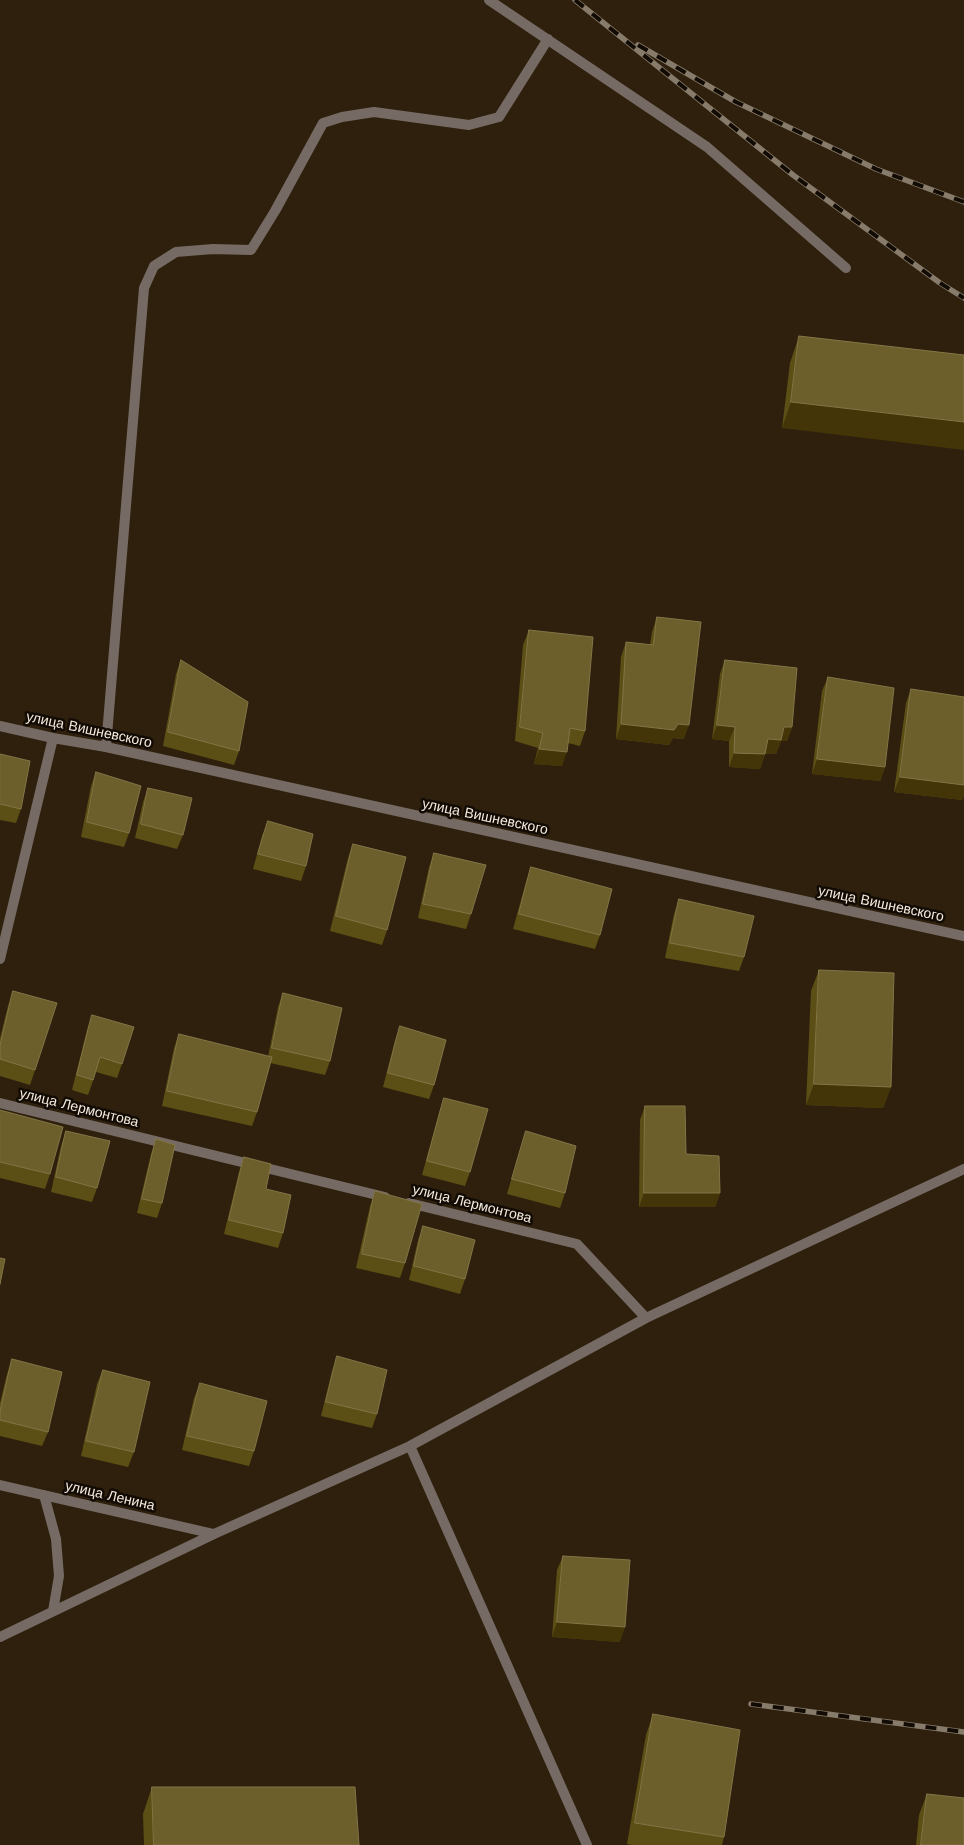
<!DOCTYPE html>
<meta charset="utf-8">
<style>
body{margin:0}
canvas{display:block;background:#2e200c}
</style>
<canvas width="964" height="1845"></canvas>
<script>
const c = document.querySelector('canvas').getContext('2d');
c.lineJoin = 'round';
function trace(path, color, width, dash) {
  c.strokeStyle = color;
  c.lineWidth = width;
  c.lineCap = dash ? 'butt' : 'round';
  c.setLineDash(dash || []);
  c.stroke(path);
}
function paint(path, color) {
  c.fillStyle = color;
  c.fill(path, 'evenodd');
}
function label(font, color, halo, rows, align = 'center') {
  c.font = font + ' "Work Sans",sans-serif';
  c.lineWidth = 5;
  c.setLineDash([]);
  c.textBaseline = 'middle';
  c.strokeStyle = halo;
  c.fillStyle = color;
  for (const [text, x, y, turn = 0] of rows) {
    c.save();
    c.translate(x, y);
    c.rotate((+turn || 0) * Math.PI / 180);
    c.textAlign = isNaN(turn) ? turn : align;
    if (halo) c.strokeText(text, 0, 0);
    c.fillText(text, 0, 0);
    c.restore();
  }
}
trace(new Path2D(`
 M489 0 707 147 846 268
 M106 747 144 288 154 266 176 252 213 249 251 250 275 211 323 123 342 117 374 112 469 125 499 117 548 39
 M0 959 53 738`), '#766b64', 10);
trace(new Path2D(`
 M0 726 53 738 106 747 964 936
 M0 1103 385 1197
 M409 1203 577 1244 646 1318
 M410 1446 587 1845
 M0 1485 214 1534
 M44 1495 56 1539 59 1576 53 1611
 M0 1637 214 1534 410 1446 646 1318 964 1169`), '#766b64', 10);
const rail = new Path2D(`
 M575 0 793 175 940 283 964 298
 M638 45 736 102 876 169 964 202
 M751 1704 964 1732`);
trace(rail, '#877b6b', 5.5);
trace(rail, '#120b04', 4, [11]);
paint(new Path2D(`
 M799 336 964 355 782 428 790 363Z
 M657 617 684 739 673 738 669 745 616 739 621 657 626 642 650 645 652 632Z
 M529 630 585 731 580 746 568 743 562 766 534 764 538 748 515 741 523 645Z
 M181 660 239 751 234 765 163 746 176 674Z
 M725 660 792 727 787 741H781L776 754H765L760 769 729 767V741L712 739 720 674Z
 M828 677 885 767 880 781 812 774 822 691Z
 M911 689 964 697V796L962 800 894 792 906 703Z
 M0 754 21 809 16 823 0 820Z
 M96 772 129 833 124 847 81 837 91 786Z
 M148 788 183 835 177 849 135 838 143 802Z
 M268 821 306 866 301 881 253 869 262 836Z
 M353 844 387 930 382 945 330 931 348 858Z
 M434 853 471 914 466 929 418 918 429 867Z
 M531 867 600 935 595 949 513 929 526 882Z
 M679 899 744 957 739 971 665 958 674 914Z
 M819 970 891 1087 883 1108 806 1105 811 991Z
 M13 991 35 1070 30 1085 0 1076V1038L8 1006Z
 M283 993 330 1061 325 1075 270 1063 257 1112 252 1126 162 1106 174 1048 179 1034 268 1057 278 1007Z
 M92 1015 122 1064 117 1078 96 1072 88 1095 72 1090 87 1030Z
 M400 1026 434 1085 429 1099 383 1087 395 1040Z
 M444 1098 470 1172 465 1186 422 1175 439 1113Z
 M645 1106 720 1193 715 1207H639L640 1120Z
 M0 1110 50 1174 45 1189 0 1178Z
 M66 1131 97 1188 92 1202 51 1192 61 1146Z
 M526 1131 565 1193 560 1208 507 1194 521 1146Z
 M156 1139 162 1203 157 1218 137 1213 151 1154Z
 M244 1157 266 1189 283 1233 278 1248 224 1234 239 1172Z
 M375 1191 405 1263 400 1278 356 1268 370 1206Z
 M423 1226 465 1279 460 1294 409 1280 418 1240Z
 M337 1356 377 1414 372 1428 321 1416 332 1371Z
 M12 1359 48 1432 42 1446 0 1436V1403L7 1374Z
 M103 1370 134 1452 128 1467 81 1456 97 1384Z
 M200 1383 254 1451 249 1466 182 1450 194 1398Z
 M563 1556 620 1642 552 1637 557 1570Z
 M653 1714 724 1837 722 1845H632L627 1844 646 1735Z
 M152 1787 359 1845H144L143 1814Z
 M927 1794 964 1845H916L919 1815Z`), '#5c4f15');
paint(new Path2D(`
 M791 402 964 422V450L782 428Z
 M621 724H678L689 725 684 739 673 738 669 745 616 739Z
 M717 725 735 727 729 741 712 739Z
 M784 727H792L787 741H781L776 754H763L768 739Z
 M539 749 567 752 562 766 534 764Z
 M734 753 765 754 760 769 729 767Z
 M817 759 885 767 880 781 812 774Z
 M900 777 964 785V796L962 800 894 792Z
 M814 1084 891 1087 883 1108 806 1105Z
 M644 1193H720L715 1207H639Z
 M557 1622 625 1627 620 1642 552 1637Z`), '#433508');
const building = new Path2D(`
 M799 336 964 355V422L791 402Z
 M657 617 701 622 689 725 678 724 674 730 621 724 626 642 653 645Z
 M529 630 593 637 585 731 570 728 567 752 539 749 543 733 520 727Z
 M181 660 248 702 239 751 168 732Z
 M725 660 797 668 792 727H784L781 740 768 739 765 754 734 753 735 727 717 725Z
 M828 677 894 688 885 767 817 759Z
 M911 689 964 697V785L900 777Z
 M0 754 30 761 21 809 0 804Z
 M96 772 141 786 129 833 87 822Z
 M148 788 192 798 183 835 141 824Z
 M268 821 313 834 306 866 258 854Z
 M353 844 406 857 387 930 336 916Z
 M434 853 486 865 471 914 423 904Z
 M531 867 612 889 600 935 519 914Z
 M679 899 754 916 744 957 670 943Z
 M819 970 894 973 891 1087 814 1084Z
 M13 991 57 1003 35 1070 0 1059V1046Z
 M283 993 342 1008 330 1061 272 1048Z
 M92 1015 134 1027 122 1064 100 1057 93 1080 77 1075Z
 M400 1026 446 1040 434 1085 388 1073Z
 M179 1034 272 1057 257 1112 167 1091Z
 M444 1098 488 1109 470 1172 427 1161Z
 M645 1106H685L686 1154 719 1156 720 1193H644Z
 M0 1110 63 1127 50 1174 0 1162Z
 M66 1131 110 1141 97 1188 56 1177Z
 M526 1131 576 1146 565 1193 512 1179Z
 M156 1139 175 1145 162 1203 142 1199Z
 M244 1157 271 1164 266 1189 291 1195 283 1233 229 1220Z
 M375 1191 422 1204 405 1263 362 1254Z
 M423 1226 475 1240 465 1279 414 1266Z
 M0 1258 5 1259 0 1284Z
 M337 1356 387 1370 377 1414 326 1402Z
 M12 1359 62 1372 48 1432 0 1420V1412Z
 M103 1370 150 1382 134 1452 86 1441Z
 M200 1383 267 1401 254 1451 187 1436Z
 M563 1556 630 1560 625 1627 557 1622Z
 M653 1714 740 1730 724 1837 635 1823Z
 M152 1787H355L359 1845H154Z
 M927 1794 964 1798V1845H921Z`);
paint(building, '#6d5f2b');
trace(building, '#827547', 1);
label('14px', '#f4eade', '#120b04', [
 ["улица Вишневского",89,730,12],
 ["улица Вишневского",485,817,12],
 ["улица Вишневского",881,904,12],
 ["улица Лермонтова",79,1108,14],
 ["улица Лермонтова",472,1204,14],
 ["улица Ленина",110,1496,13]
]);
</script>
